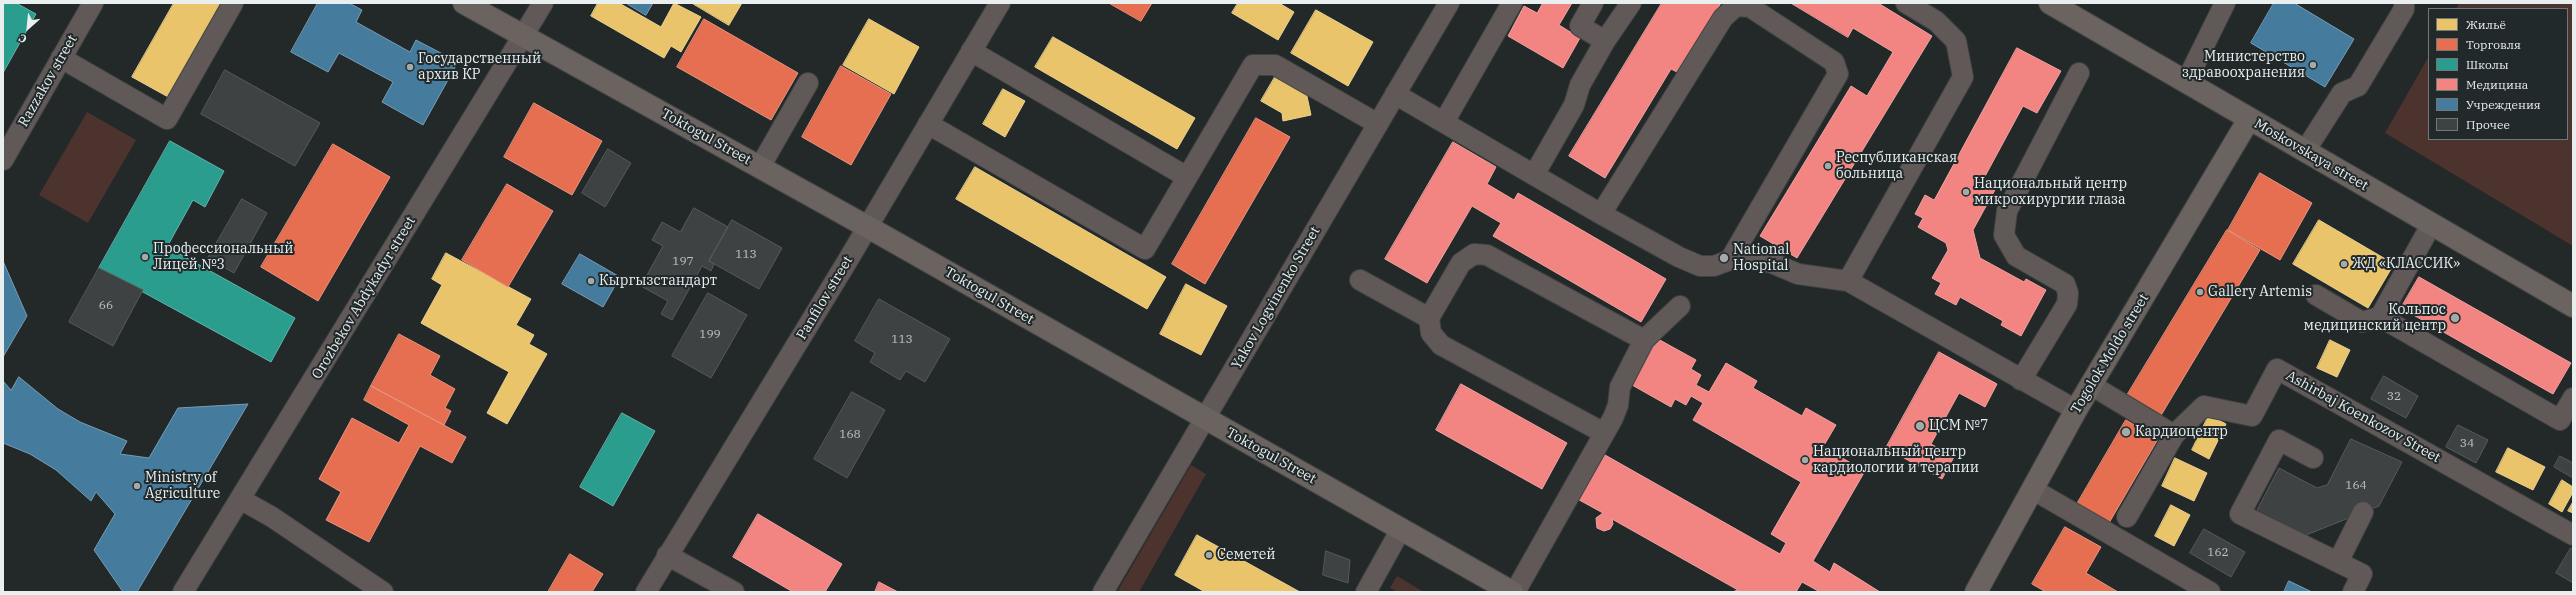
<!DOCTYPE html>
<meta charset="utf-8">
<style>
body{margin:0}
#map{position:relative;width:2576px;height:595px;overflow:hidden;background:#232828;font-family:"IBM Plex Serif",serif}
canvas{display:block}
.frame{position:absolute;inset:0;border:4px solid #e9eeef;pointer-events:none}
.legend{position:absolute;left:2428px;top:8px;width:140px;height:132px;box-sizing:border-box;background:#21292a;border:1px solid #717879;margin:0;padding:5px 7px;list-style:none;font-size:12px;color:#e9eeef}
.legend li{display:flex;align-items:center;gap:8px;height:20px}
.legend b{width:20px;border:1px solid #717879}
.north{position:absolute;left:8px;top:8px;width:40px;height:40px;-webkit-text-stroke:3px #21292a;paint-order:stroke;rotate:207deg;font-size:11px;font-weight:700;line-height:16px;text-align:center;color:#e9eeef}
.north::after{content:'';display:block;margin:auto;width:14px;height:18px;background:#e9eeef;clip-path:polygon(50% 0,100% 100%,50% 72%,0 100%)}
</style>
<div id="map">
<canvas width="2576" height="595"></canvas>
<div class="frame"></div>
<ul class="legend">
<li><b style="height:11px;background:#e9c46a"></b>Жильё</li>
<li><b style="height:11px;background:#e76f51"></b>Торговля</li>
<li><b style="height:11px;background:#2a9d8f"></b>Школы</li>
<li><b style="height:11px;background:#f28482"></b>Медицина</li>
<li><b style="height:11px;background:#457b9d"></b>Учреждения</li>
<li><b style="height:11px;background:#3e4242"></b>Прочее</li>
</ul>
<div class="north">С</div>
</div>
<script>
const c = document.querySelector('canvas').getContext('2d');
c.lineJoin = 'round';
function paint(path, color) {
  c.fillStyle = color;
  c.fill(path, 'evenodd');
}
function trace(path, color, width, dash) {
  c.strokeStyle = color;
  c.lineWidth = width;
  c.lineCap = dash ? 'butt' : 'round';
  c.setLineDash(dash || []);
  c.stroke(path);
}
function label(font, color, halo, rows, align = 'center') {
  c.font = font + ' "IBM Plex Serif",serif';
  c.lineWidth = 4;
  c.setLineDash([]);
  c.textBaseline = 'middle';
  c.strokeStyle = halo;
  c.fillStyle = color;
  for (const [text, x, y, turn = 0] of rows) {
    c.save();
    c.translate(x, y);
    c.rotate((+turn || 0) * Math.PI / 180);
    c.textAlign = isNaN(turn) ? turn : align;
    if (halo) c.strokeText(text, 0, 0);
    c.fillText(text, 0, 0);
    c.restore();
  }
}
paint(new Path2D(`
 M2459 3H2573V246L2385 133 2429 56V139H2567V9H2456Z
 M87 112 136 140 88 223 39 195Z
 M1191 465 1206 474 1139 592H1117Z
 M1397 576 1424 592H1397L1390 588Z`), '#4d332d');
const homes = new Path2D(`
 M174 3H224L170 98 132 77Z
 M598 3H619L661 27 674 3 701 17 681 52 671 46 664 58 591 16Z
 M692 3H742L729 25Z
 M1238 3H1279L1294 12 1278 40 1232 13Z
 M1316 10 1373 42 1348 86 1291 53Z
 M869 19 919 47 894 94 843 65Z
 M1053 37 1195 118 1177 149 1035 67Z
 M1275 77 1295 88 1305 87 1311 115 1283 121 1282 113 1261 101Z
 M1003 89 1025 101 1005 137 983 124Z
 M975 167 1166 277 1147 309 956 199Z
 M2319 220 2394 264 2368 308 2293 264Z
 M446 253 531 299 516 325 534 335 529 344 547 354 507 424 487 413 509 372 421 323 442 285 432 279Z
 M1186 284 1227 306 1201 355 1160 334Z
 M2330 340 2350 350 2337 377 2317 368Z
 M2209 415 2226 424 2209 459 2192 450Z
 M2508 448 2545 467 2533 490 2496 472Z
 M2175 458 2207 473 2194 501 2162 486Z
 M2562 480 2573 487V492L2562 512 2549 504Z
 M2573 502V513L2568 511Z
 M2171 505 2190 515 2174 546 2155 536Z
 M1197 535 1300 592H1205L1175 575Z`);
paint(homes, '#e9c46a');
trace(homes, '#e9d192', 1);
const shops = new Path2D(`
 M1109 3H1152L1141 21Z
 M704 19 798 73 771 120 677 67Z
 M841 66 891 94 851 165 802 137Z
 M534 103 602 141 572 195 504 157Z
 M1256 118 1290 137 1205 284 1172 264Z
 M333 144 390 177 318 301 261 267Z
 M2260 173 2312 203 2280 260 2228 230Z
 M507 184 553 211 508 287 462 260Z
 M2227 230 2260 250 2160 417 2126 397Z
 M399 334 440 356 430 375 455 389 445 408 451 411 444 425 371 386Z
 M371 386 466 437 452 463 420 446 369 542 326 520 341 492 319 479 352 418 399 443 409 425 364 400Z
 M2126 420 2158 439 2109 523 2077 504Z
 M2065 527 2101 547 2086 573 2118 592H2046L2032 584Z
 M570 554 603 574 592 592H548Z`);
paint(shops, '#e76f51');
trace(shops, '#e89580', 1);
const schools = new Path2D(`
 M3 3H16L36 14 3 73Z
 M170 141 224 171 205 207 193 200 167 247 295 318 271 362 99 268Z
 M622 413 655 431 613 506 580 487Z`);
paint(schools, '#2a9d8f');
trace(schools, '#63b5ac', 1);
const health = new Path2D(`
 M1543 3H1572L1559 25 1580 38 1563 68 1508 36 1524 6 1537 13Z
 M1662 3H1721L1679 73 1671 69 1605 178 1569 156Z
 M1791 3H1878L1932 36 1797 258 1760 236 1851 86 1867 96 1893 52 1853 28 1848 37Z
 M2017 48 2061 71 2037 113 2023 106 1983 180 1996 188 1973 230 1980 258 2024 282 2026 279 2046 290 2021 336 2001 325 2003 321 1960 297 1956 305 1935 294 1941 283 1932 278 1948 250 1946 243 1918 227 1923 218 1915 214 1925 195 1934 200Z
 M1453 142 1496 167 1487 184 1514 200 1518 193 1666 279 1641 322 1493 236 1501 223 1472 206 1427 283 1385 259Z
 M2419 277 2571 363 2553 394 2401 308Z
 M1658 339 1696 360 1691 369 1701 375 1696 385 1709 392 1726 363 1757 381 1753 388 1802 416 1806 408 1836 425 1823 447 1865 471 1813 561 1830 572 1834 563 1880 592H1820L1802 582 1796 592H1732L1738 590 1612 519 1613 524 1610 529 1604 531 1597 528 1596 518 1603 513 1572 496 1598 451 1780 554 1786 543 1771 534 1801 482 1693 420 1703 403 1691 396 1686 405 1675 399 1671 407 1632 385Z
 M1939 352 1997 384 1985 407 1959 393 1931 444 1954 457 1942 479 1886 448Z
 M1461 384 1567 443 1542 489 1436 430Z
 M758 514 842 564 825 592H793L733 557Z
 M879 582 898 592H875Z`);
paint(health, '#f28482');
trace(health, '#efa4a3', 1);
const public = new Path2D(`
 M318 3H349L362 10 356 22 410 52 416 40 458 62 423 125 382 102 393 82 339 53 328 72 291 52Z
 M626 3H653L646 15Z
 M2274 3H2294L2354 39 2325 87 2251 43Z
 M580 254 620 277 603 307 562 284Z
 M3 261 27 316 3 357Z
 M19 377 58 409 80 422 127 441 120 454 149 458 178 408 248 404 137 592H123L94 550 115 514 96 492 91 501 56 470 30 454 3 443V381L11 390Z
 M2289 581 2312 592H2284Z`);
paint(public, '#457b9d');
trace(public, '#769eb6', 1);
const building = new Path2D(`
 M225 70 320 123 295 166 201 114Z
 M608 149 631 163 605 207 582 193Z
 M242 199 267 213 234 273 208 258Z
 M694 208 728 227 709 261 714 264 711 271 702 266 672 320 661 314 668 301 641 286 663 246 652 240 662 222 680 232Z
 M732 220 782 248 759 289 709 261Z
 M99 268 143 290 113 346 69 322Z
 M708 293 747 315 711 378 672 356Z
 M879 299 950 339 925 382 906 371 900 380 870 362 875 353 855 341Z
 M2384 376 2418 396 2406 418 2371 399Z
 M852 392 885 410 847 478 814 459Z
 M2458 425 2488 440 2476 463 2446 447Z
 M2351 439 2402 462 2379 506 2306 535 2256 512 2279 468 2317 488 2327 485Z
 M2560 456 2573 463V478L2554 467Z
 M2204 529 2245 552 2231 577 2190 553Z
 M2571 548 2573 549V583L2556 573Z
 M1326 551 1350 560 1348 583 1323 575Z`);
paint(building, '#3e4242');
trace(building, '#565a5b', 1);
const minor = new Path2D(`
 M1593 3 1580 26 1605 41
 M971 51 1187 177
 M61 58 167 119 233 3
 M2186 82 2225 3
 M1395 94 1601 214 1679 257 1700 266H1714L1730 260 1752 259 1772 263 1798 274 1848 281 2076 410
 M1444 122 1512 3
 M928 124 1145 249 1253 65H1275L1378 124
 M2305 151 2342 93 2358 86 2404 9V3
 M3 160 93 3
 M760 167 808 83
 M1534 175 1574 105 1580 85 1605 41 1631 3
 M1601 214 1723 18 1736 6 1750 7 1834 62 1838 74 1730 260
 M1360 280 1429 318
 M1848 281 1963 77 1956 41 1936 21 1906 3
 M2316 295 2362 322 2380 317 2431 225
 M2380 317 2560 420 2573 398
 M2021 380 2067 304 2068 293 2065 284 2016 256 2004 235 2007 211 2079 73
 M2091 385 2174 435 2204 406 2252 416 2277 369 2573 535
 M1604 433 1441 345 1431 333 1429 318 1461 263 1474 254 1487 255 1644 340
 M2313 458 2279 440 2240 514 2362 574 2353 592
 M2032 489 2210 592
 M240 499 272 517 383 592
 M2127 517 2174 435
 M667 555 734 592
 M2338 562 2363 512
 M183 592 543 3
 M646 592 848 260 1000 3
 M1103 592 1449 3
 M1366 592 1401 529
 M1515 592 1613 418 1618 405 1620 387 1644 340 1680 306`);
const major = new Path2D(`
 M464 3 882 235 1512 592
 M2050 3 2573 306
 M1976 592 2076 410 2249 119`);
trace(minor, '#404343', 22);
trace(major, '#404343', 24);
trace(minor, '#605958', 20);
trace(major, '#6a6360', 22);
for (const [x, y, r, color] of [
 [2313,65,4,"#a4a9a9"],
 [410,67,4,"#a4a9a9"],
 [1828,166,4,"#a4a9a9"],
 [1966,192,4,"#a4a9a9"],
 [145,257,4,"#a4a9a9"],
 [1724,258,5,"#a4a9a9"],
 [2344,264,4,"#a4a9a9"],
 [591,281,4,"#a4a9a9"],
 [2200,292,4,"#a4a9a9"],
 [2455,318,5,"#a4a9a9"],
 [1920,426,5,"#a4a9a9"],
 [2126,432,5,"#a4a9a9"],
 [1805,460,4,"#a4a9a9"],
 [137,486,4,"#a4a9a9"],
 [1209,555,4,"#a4a9a9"]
]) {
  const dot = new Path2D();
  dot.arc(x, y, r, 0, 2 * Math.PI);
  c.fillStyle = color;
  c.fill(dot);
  trace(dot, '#21292a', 1.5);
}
label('12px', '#bec3c4', null, [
 ["113",746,255],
 ["197",683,262],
 ["66",106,306],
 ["199",710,335],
 ["113",902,340],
 ["32",2394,397],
 ["168",850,435],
 ["34",2467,444],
 ["164",2356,486],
 ["162",2218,553]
]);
label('14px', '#e9eeef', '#21292a', [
 ["Министерство",2305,57,"right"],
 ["здравоохранения",2305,73,"right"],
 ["Государственный",418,59],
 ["архив КР",418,75],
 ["Республиканская",1836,158],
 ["больница",1836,174],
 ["Национальный центр",1974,184],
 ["микрохирургии глаза",1974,200],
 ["Профессиональный",153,249],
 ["Лицей №3",153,265],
 ["National",1733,250],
 ["Hospital",1733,266],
 ["ЖД «КЛАССИК»",2352,264],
 ["Кыргызстандарт",599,281],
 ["Gallery Artemis",2208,292],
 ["Кольпос",2446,310,"right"],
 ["медицинский центр",2446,326,"right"],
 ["ЦСМ №7",1929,426],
 ["Кардиоцентр",2135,432],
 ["Национальный центр",1813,452],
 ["кардиологии и терапии",1813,468],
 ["Ministry of",145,478],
 ["Agriculture",145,494],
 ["Семетей",1217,555]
], 'left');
label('14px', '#e9eeef', '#21292a', [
 ["Razzakov street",48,81,-60],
 ["Toktogul Street",706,137,29],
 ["Moskovskaya street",2311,155,30],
 ["Toktogul Street",989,296,30],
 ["Orozbekov Abdykadyr street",364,298,-59],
 ["Panfilov street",825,298,-59],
 ["Yakov Logvinenko Street",1276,298,-60],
 ["Togolok Moldo street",2110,354,-59],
 ["Ashirbaj Koenkozov Street",2363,417,29],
 ["Toktogul Street",1271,456,29]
]);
</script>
